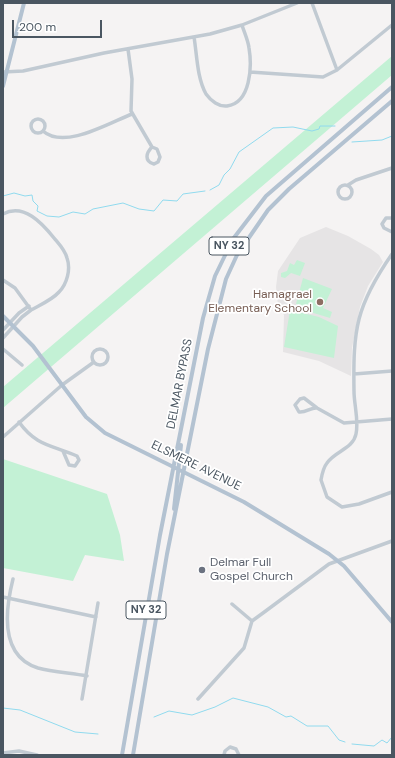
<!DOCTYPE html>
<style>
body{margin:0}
#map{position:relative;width:395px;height:758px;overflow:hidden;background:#f5f3f3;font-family:"DM Sans",sans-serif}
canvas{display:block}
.frame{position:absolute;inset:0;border:4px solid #4a5661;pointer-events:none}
.scale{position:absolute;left:12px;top:20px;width:90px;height:18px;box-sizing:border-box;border:2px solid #4a5661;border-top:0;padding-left:5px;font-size:12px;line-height:14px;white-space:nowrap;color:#4a5661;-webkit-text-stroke:3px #fff;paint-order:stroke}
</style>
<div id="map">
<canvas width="395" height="758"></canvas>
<div class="frame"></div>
<div class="scale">200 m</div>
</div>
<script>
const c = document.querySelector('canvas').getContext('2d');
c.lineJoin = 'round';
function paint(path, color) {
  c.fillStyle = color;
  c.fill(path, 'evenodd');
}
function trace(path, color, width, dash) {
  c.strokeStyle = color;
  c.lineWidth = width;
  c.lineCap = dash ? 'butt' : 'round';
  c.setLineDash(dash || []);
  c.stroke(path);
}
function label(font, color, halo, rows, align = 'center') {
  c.font = font + ' "DM Sans",sans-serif';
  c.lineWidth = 3.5;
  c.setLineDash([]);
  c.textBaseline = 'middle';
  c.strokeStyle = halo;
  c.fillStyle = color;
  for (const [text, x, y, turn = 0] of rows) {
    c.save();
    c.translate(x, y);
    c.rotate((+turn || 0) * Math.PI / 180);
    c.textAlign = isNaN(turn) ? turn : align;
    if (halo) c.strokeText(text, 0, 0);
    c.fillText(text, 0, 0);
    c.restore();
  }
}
paint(new Path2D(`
 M326 227 348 236 371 249 379 255 383 262 368 286 360 307 352 348 351 376 319 361 283 352 284 315 278 306 276 287 278 271 300 238Z`), '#e6e4e5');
paint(new Path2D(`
 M392 56V75L3 408V387Z
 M297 260 305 263 300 276 291 273 285 278 281 277V273L287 271 290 263 294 265Z
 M303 278 332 289 323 308 332 312 330 318 307 311 296 304Z
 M290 310 319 317 338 326 334 358 284 347Z
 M3 459 107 494 120 535 124 561 85 555 73 581 3 568Z`), '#c3f1d5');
trace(new Path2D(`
 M352 142 382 140 392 136
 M210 190 219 185 224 175 230 169 239 152 273 128 293 127 312 131 319 129 320 126H335
 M3 196 14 193 25 196 32 195 33 201 38 206 37 211 47 216 59 217 73 212 85 214 93 209 123 203 139 209 154 211 163 200 177 201 183 194 205 191
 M3 708 20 710 75 732 98 734
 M154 717 169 711 192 715 215 707 233 698 268 707 286 717 291 716 307 726H328L339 740 345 742
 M352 744 374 746 382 740 387 743 392 737`), '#90daee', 1);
trace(new Path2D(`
 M312 3 337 70
 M194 37C197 55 197 78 206 94 211 101 219 107 227 106 251 103 252 66 249 48 248 40 244 32 242 25
 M128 49 132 79 131 111 152 147
 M3 72 23 71 104 53 210 34 242 25 297 3
 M250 72 323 77 337 70 392 25
 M31 126a7 7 0 1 1 14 0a7 7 0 1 1-14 0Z
 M43 131C64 150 109 123 132 114
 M152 147 157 149 160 157 158 162 154 164C144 161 146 153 152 147Z
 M348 185 356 180 392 168
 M338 192a7 7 0 1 1 14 0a7 7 0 1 1-14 0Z
 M3 214C24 203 42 223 54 238 59 244 65 250 67 258 71 269 67 284 59 292 52 300 40 305 31 310L15 288 3 280
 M392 218H386L382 224 384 228 392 232
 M392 254C356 306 353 329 354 391 354 405 359 420 356 434 353 449 335 451 327 463 323 468 322 474 321 480L327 497 342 507 359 504 392 492
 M3 330 19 313 29 306
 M3 338 22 317 31 310
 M3 349 22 365
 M92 357a8 8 0 1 1 16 0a8 8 0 1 1-16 0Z
 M354 374 392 371
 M317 408C311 407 306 413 299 412L295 405 300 399 304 398 317 408 344 423 392 419
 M19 422C36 446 52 445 77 456L79 460 75 466 69 465 63 451
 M3 437 62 385 94 362
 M13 579C5 611 0 656 38 668 53 672 71 673 87 676
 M3 597 96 617
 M232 604 252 621
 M82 699 98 603
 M198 699 244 648 252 621 263 613 329 564 392 541
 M3 753 19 751 37 755
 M224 755 225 751 230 747 236 749 239 755`), '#c1cad2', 3.5);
trace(new Path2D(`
 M3 86 24 3
 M3 316 33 346 86 417 105 433 244 502 329 554 344 566 392 622
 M174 509 181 445
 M122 755 160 535 203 318 215 276 233 239 266 196 392 87
 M133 755 167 554 208 349 226 279 237 255 268 210 289 189 392 101`), '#b3c2d1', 4);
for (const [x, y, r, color] of [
 [320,302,4,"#8d6e63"],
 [202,570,4,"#6b7280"]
]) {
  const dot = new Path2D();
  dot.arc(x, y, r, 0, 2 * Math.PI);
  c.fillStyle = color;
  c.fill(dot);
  trace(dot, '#fff', 1.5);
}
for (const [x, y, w] of [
 [229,246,40],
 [146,610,40]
]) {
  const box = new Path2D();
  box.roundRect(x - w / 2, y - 9, w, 18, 3);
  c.fillStyle = '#fff';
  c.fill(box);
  trace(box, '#4a5661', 1);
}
label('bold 11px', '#4a5661', null, [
 ["NY 32",229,246],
 ["NY 32",146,610]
]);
label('12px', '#785e54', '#fff', [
 ["Hamagrael",312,295],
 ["Elementary School",312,309]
], 'right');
label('12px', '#4a5661', '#fff', [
 ["DELMAR BYPASS",180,384,-79],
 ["ELSMERE AVENUE",196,466,26]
]);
label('12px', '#5b616d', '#fff', [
 ["Delmar Full",210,563],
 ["Gospel Church",210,577]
], 'left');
</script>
